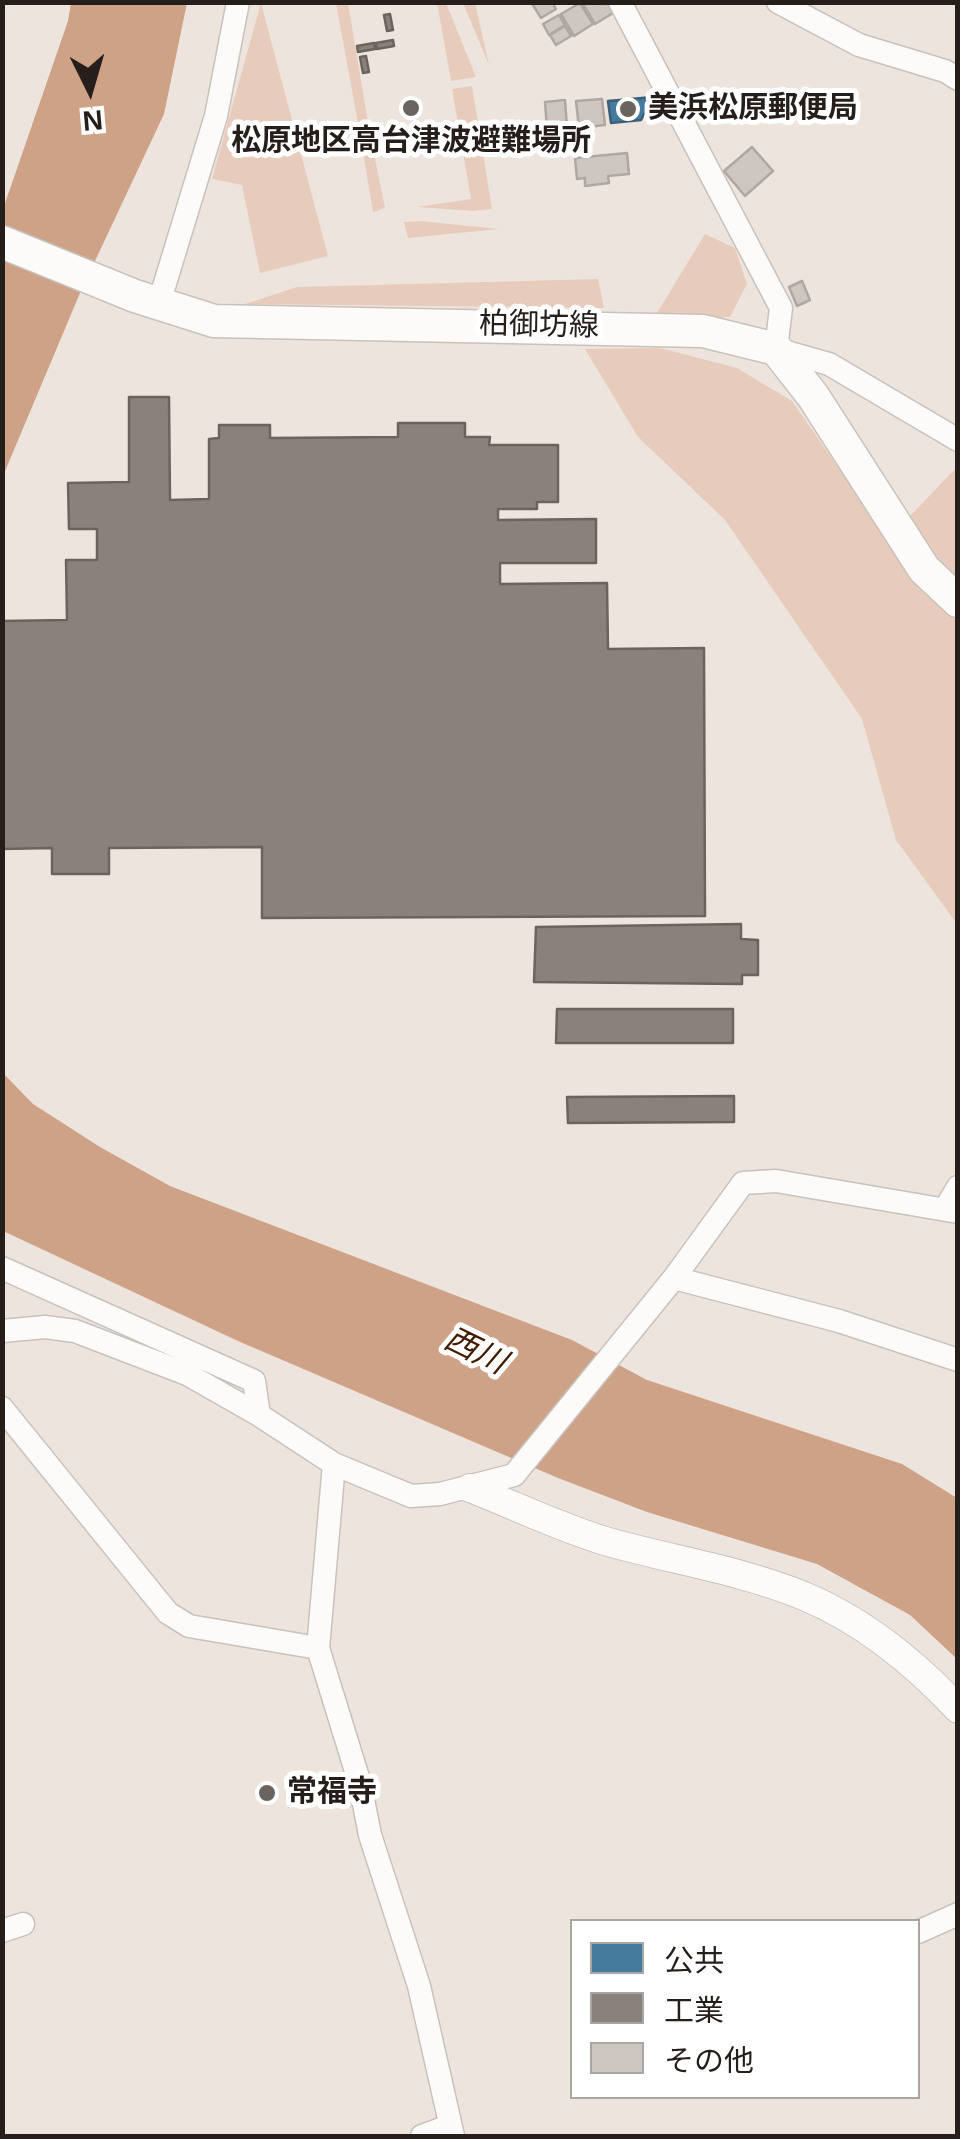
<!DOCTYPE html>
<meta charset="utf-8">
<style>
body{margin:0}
#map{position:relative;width:960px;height:2139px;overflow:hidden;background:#eee4de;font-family:Arial,"Noto Sans JP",sans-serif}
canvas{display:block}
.frame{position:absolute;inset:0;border:5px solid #251e1a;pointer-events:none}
.legend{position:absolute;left:570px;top:1919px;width:350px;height:180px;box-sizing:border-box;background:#fff;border:2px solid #a8a5a3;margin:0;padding:12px 18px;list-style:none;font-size:30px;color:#251e1a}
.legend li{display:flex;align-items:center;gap:20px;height:50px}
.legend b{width:50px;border:2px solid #a8a5a3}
.north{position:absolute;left:40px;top:40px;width:100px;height:100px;-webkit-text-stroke:8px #fff;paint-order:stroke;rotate:175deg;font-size:28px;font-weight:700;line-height:40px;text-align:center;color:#251e1a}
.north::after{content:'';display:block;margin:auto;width:35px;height:45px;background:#251e1a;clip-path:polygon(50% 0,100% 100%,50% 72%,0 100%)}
</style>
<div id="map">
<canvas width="960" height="2139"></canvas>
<div class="frame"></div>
<ul class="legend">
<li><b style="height:28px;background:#457b9d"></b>公共</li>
<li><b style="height:28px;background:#8a817c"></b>工業</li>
<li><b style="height:28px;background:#cec6c1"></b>その他</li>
</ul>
<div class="north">N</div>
</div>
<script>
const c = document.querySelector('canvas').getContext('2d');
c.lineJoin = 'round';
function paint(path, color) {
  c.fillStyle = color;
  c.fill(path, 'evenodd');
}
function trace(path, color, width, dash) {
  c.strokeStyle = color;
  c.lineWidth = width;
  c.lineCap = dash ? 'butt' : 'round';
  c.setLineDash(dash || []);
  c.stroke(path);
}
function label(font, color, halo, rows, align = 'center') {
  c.font = font + ' Arial,"Noto Sans JP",sans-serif';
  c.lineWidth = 10;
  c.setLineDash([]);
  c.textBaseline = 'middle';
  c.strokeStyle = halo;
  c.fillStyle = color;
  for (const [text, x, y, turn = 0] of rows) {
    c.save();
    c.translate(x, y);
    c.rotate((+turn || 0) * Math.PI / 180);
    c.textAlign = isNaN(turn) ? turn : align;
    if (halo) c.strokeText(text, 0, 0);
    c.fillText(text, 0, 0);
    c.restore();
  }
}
paint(new Path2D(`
 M261 3 328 256 260 273 242 185 212 179Z
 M336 3H348L369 128 359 129Z
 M437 3H446L476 77 451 81Z
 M463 3H475L489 65Z
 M472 86 492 209 472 211 417 207 471 199 452 89Z
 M371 139 385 208 373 212 361 140Z
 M420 221 499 229 408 238 404 222Z
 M705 234 735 248 747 284 730 317 654 318Z
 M598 279 604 308 245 304 297 287Z
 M660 348 737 368 792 401 888 539 957 467V924L896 840 862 719 725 520 638 437 585 349Z`), '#e7ccbc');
paint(new Path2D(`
 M71 3H187L164 114 80 293 3 476V209L68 21Z
 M2 1072 33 1104 100 1147 170 1186 572 1340 647 1380 902 1464 957 1498V1659L910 1615 817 1564 647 1512 558 1478 238 1341 3 1231Z`), '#cea286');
const public = new Path2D(`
 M653 97 641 120 611 123 608 101Z`);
paint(public, '#457b9d');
trace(public, '#3b5f76', 2.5);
const industry = new Path2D(`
 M390 14 393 30 387 31 384 15Z
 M393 40 394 46 377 49 376 43Z
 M374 43 375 49 358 52 357 46Z
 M366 56 369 72 363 73 360 57Z
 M129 397H169L170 500 209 499V439L219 438V425H270V438L398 437V423H465V437H490L489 445H558V502H537V509H498V520L596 519V563H500V584L607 583 608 649 704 648 705 916 262 918V847L109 848V874H52V848L2 849V621L67 620 66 560H97V529H69L68 483 129 482Z
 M741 924V939L758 940V975H742V984L534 982 536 927Z
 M557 1009H733V1043H556Z
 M734 1096V1122L568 1123 567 1097Z`);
paint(industry, '#8a817c');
trace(industry, '#6c635f', 2.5);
const building = new Path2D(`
 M531 2H552L556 9 541 18Z
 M582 2H607L613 13 595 24Z
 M580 3 593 24 574 36 561 14Z
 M559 15 565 25 549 35 543 24Z
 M565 26 571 36 556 45 550 35Z
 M602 99 605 125 579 128 576 101Z
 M565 100 567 127 547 129 545 102Z
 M752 147 773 171 745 196 724 171Z
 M627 153 629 174 608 176 609 183 585 186V178L577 179 575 158Z
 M802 281 810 300 797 306 789 287Z`);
paint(building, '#cec6c1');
trace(building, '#afa7a2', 2.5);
const minor = new Path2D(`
 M620 2 781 308 776 349 829 364 958 440
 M778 2 859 45 945 71 958 79
 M159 303 216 116 238 2
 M945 1209 958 1187
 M2 1268 254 1381 259 1415
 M674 1278 839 1321 958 1360
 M2 1331 45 1327 75 1331 187 1374 259 1415 334 1464 411 1496 440 1494 514 1475 674 1278 743 1183 776 1181 958 1212
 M2 1408 168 1613 189 1626 318 1648
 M334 1464 318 1648 360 1784 370 1835 419 1986 453 2136
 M2 1931 23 1924
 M918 1932 958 1914
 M422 2136 449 2126`);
const tertiary = new Path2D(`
 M470 1488C514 1505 559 1527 605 1541 671 1560 741 1570 804 1596 864 1621 914 1662 958 1709`);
const secondary = new Path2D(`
 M2 242 135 296 214 321 703 331 776 349 813 396 924 569 958 601`);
trace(minor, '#c9c1bc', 25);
trace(tertiary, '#c9c1bc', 30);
trace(secondary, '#c9c1bc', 35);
trace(minor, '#fcfbfa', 22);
trace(tertiary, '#fcfbfa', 28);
trace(secondary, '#fcfbfa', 32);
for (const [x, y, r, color] of [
 [411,108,10,"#6b635f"],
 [628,109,10,"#6b635f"],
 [267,1793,10,"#6b635f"]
]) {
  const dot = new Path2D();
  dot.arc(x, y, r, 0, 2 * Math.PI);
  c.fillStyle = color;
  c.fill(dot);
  trace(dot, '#fff', 4);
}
label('bold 30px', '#251e1a', '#fff', [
 ["美浜松原郵便局",648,109],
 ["松原地区高台津波避難場所",411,142,"center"],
 ["常福寺",287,1793]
], 'left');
label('30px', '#251e1a', '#fff', [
 ["柏御坊線",539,326,1]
]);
label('italic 32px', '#431d01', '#fff', [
 ["西川",475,1352,26]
]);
</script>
